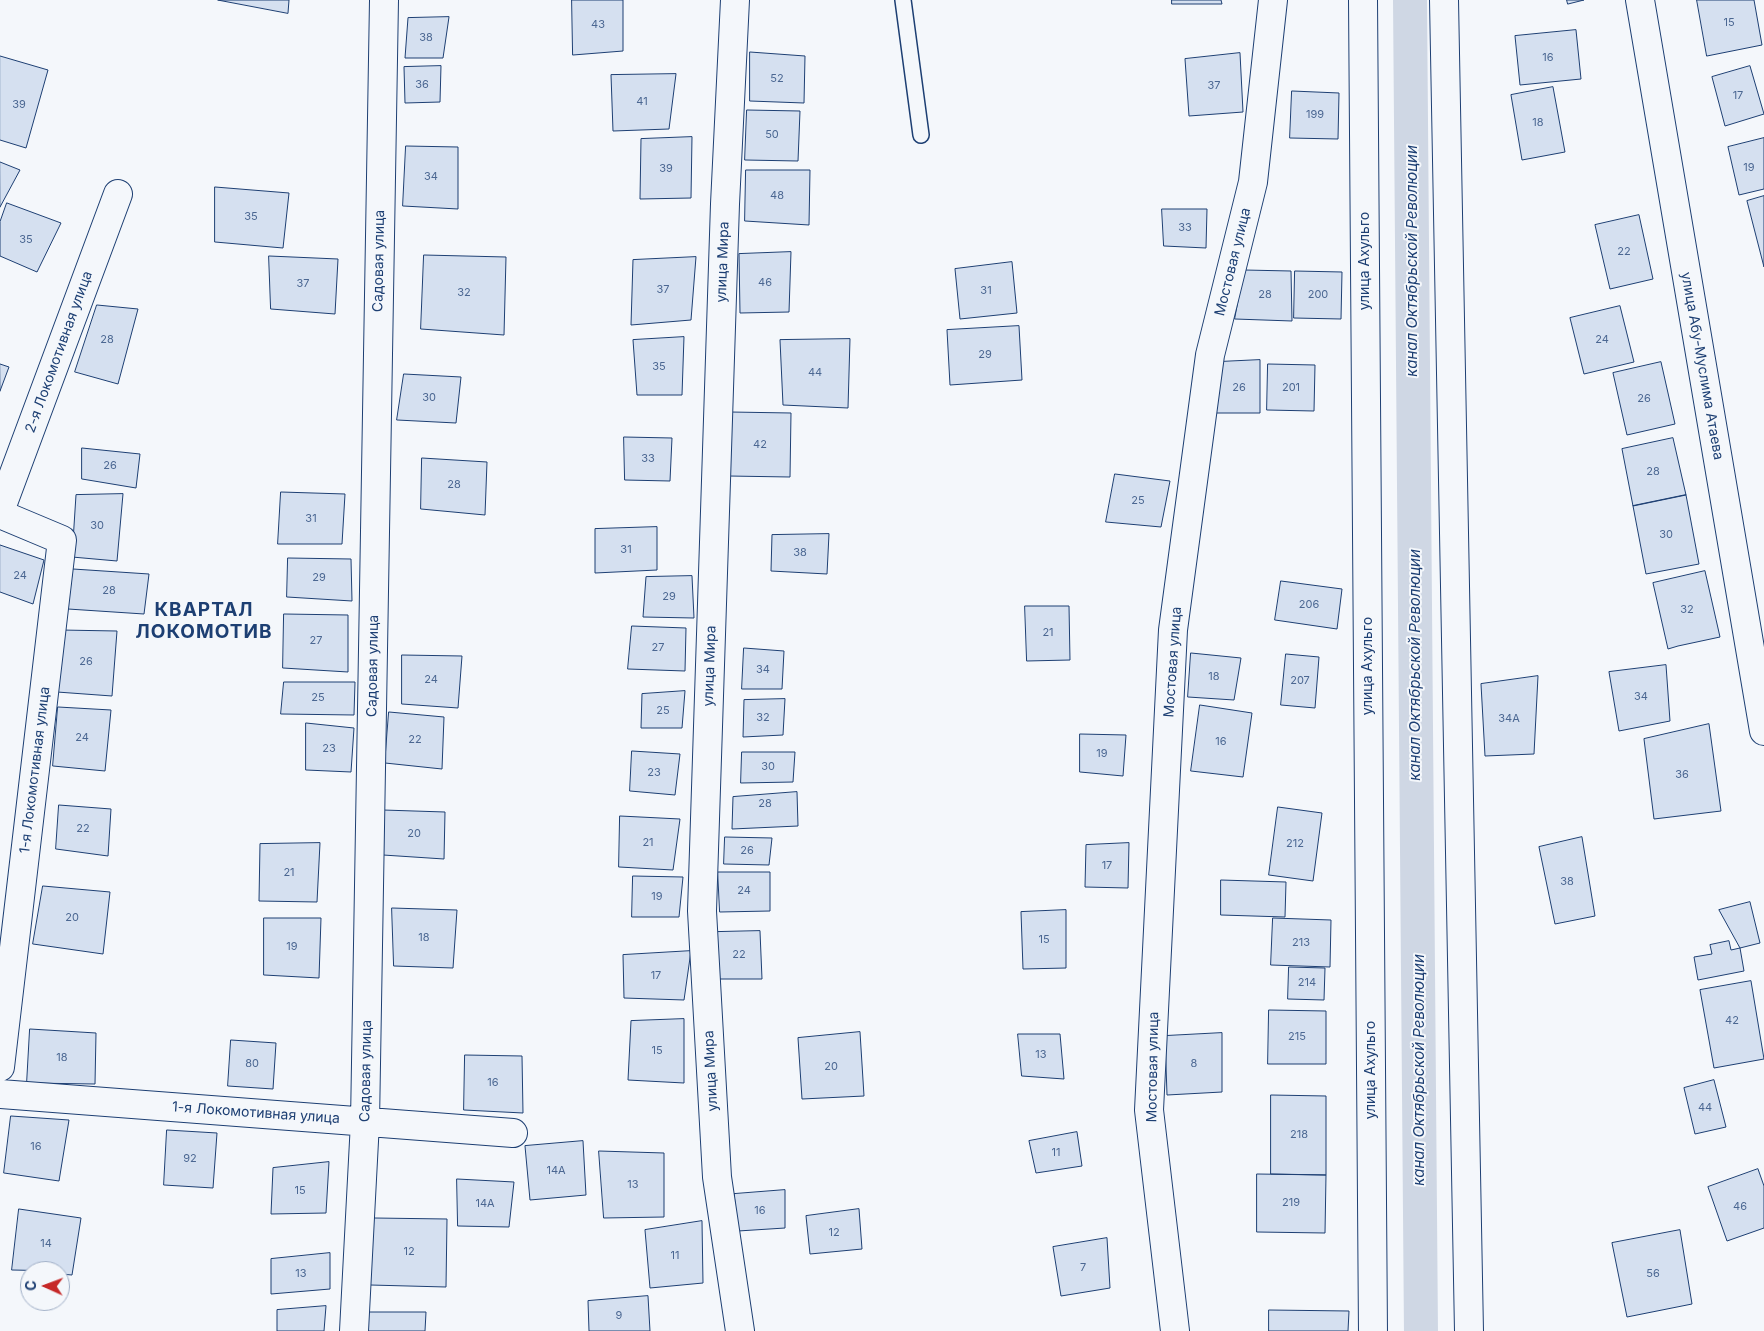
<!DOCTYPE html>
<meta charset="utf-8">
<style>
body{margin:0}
#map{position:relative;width:1764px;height:1331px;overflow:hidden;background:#f4f7fb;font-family:Inter,sans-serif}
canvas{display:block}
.north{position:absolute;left:20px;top:1261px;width:50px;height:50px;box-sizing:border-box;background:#f4f7fb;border:1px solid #9eadc5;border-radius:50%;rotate:272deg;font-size:14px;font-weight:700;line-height:20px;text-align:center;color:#1d3f73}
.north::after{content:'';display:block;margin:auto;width:18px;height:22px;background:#c62828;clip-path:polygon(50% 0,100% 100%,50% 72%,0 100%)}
</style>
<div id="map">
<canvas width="1764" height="1331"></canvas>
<div class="north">С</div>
</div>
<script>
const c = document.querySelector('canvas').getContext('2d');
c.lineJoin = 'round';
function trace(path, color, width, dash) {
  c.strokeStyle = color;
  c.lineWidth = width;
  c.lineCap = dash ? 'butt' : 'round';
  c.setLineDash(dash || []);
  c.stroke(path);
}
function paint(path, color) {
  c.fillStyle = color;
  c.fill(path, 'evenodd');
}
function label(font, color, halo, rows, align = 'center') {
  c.font = font + ' Inter,sans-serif';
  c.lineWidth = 4;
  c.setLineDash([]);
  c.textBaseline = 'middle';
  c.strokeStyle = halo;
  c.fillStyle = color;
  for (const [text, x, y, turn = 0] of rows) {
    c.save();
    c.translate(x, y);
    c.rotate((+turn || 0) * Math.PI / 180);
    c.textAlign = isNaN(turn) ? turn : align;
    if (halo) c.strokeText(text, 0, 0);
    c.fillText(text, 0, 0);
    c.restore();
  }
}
trace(new Path2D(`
 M1410 0 1421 1331`), '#cfd7e4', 34);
const building = new Path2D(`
 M218 0H289L288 13Z
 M572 0H623V51L573 55Z
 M1172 0H1221L1222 4H1172Z
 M1567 0H1584L1568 4Z
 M1697 0H1754L1762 45 1707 56Z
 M449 17 443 58H405L408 18Z
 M1576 30 1581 79 1520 85 1515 36Z
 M750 52 805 56 804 103 750 101Z
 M1240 53 1243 112 1189 116 1185 59Z
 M0 56 48 70 26 148 0 140Z
 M441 66 440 102 405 103 404 67Z
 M1750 66 1764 114 1725 126 1712 77Z
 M676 74 669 129 613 131 611 75Z
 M1553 87 1565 152 1522 160 1511 95Z
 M1292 91 1339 93 1338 139 1290 138Z
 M747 110 800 111 798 161 745 160Z
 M692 137 691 198 640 199 641 139Z
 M1764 138V189L1739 195 1728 147Z
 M406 146 458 147V209L403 206Z
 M0 162 20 170 0 207Z
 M746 170H810L809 225 745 221Z
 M215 187 289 193 283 248 215 242Z
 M1764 196V267L1747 201Z
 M7 203 61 223 37 272 0 256V222Z
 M1162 209H1207L1206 248 1164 246Z
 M1639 215 1653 279 1610 289 1595 225Z
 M791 252 789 312 740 313 739 254Z
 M424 255 506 257 504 335 421 329Z
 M269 256 338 259 335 314 271 309Z
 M696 257 691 320 631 325 633 260Z
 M1012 262 1017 313 960 319 955 269Z
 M1244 270 1291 271 1292 321 1235 319Z
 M1295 271 1342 272 1341 319 1294 318Z
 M97 305 138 309 118 384 75 372Z
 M1620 306 1634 362 1584 374 1570 318Z
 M1019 326 1022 380 950 385 947 330Z
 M684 337 682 395H637L633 340Z
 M850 339 848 408 783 405 780 340Z
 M1260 360V413H1216L1218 362Z
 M1661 362 1675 424 1627 435 1613 373Z
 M0 364 9 367 0 391Z
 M1268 364 1315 365 1314 411 1267 410Z
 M404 374 461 377 456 423 397 420Z
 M730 412 791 413 790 477 728 476Z
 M624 437 672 438 670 481 625 480Z
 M1673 438 1686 495 1633 506 1622 449Z
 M82 448 140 454 136 488 82 479Z
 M422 458 487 462 485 515 421 509Z
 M1115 474 1170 481 1161 527 1106 522Z
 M281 492 345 494 342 544H278Z
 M123 494 117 561 72 557 76 495Z
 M1686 495 1699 564 1646 574 1633 506Z
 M657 527V570L595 573V529Z
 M829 534 827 574 771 571 772 535Z
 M0 545 44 560 33 604 0 592Z
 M288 558 351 559 352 601 287 597Z
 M73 569 149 574 144 614 68 609Z
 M1705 571 1720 637 1678 646 1668 649 1653 583Z
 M692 576 694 618 643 617 646 577Z
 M1281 581 1342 589 1337 629 1275 620Z
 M1025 606H1069L1070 660 1027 661Z
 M284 614 348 615V672L283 668Z
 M632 626 686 628 685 671 628 669Z
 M60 630 117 631 112 696 57 692Z
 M744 648 784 651 782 689H742Z
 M1191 653 1241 658 1234 700 1188 697Z
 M1286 654 1319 657 1315 708 1281 705Z
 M402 655 462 656 458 708 402 704Z
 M1666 665 1670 721 1619 731 1609 672Z
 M1538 676 1534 754 1485 756 1481 684Z
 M284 682H355L354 715 281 714Z
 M685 691 682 728H641L642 694Z
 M785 699 783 735 743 737 744 700Z
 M1200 705 1252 713 1243 777 1191 771Z
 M58 707 111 710 105 771 53 766Z
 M389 712 444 717 442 769 385 763Z
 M306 723 354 728 351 772 306 770Z
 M1709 724 1721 811 1654 819 1644 739Z
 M1080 734 1126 735 1123 776 1080 772Z
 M632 751 680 754 675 795 630 791Z
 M742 752H795L793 782 741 783Z
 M797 792 798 826 732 829 733 797Z
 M59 805 111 809 108 856 56 849Z
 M1278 807 1322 813 1313 881 1269 875Z
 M383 810 445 812 444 859 383 855Z
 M620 816 680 819 673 870 619 867Z
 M725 837 772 838 769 865 724 864Z
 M1582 837 1595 916 1555 924 1539 847Z
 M320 843 317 902 259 901 260 844Z
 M1129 843 1128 888 1085 887 1086 845Z
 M718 872H770V911L720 912Z
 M633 876 683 877 679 917H632Z
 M1221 880 1286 882 1285 917 1221 915Z
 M43 886 110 892 103 954 33 944Z
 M1750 902 1760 943 1740 948 1719 910Z
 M392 908 457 910 453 968 394 966Z
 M1066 910V968L1023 969 1021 912Z
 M264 918H321L319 978 264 975Z
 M1273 918 1331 920 1330 967 1271 965Z
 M760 931 762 979H717V932Z
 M1729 941 1731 950 1740 948 1744 971 1698 980 1694 957 1712 954 1710 945Z
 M691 951 684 1000 624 998 623 955Z
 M1289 967 1325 968 1324 1000 1288 999Z
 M1751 981 1764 1059 1714 1068 1700 990Z
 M1269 1010 1326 1011V1064H1268Z
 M684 1019V1083L628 1080 631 1021Z
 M30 1029 96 1033 95 1084 27 1083Z
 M860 1032 864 1096 802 1099 798 1038Z
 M1222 1033V1092L1167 1095 1165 1036Z
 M1018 1034H1060L1064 1079 1022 1076Z
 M231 1040 276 1043 273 1089 228 1086Z
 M465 1055 522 1056 523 1113 464 1110Z
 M1714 1080 1726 1127 1695 1134 1684 1088Z
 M1271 1095 1326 1096V1175L1271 1174Z
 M11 1116 69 1120 59 1181 4 1173Z
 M167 1130 217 1133 213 1188 164 1185Z
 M1077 1132 1082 1166 1036 1173 1029 1141Z
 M583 1141 586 1195 530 1200 525 1146Z
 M599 1151 664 1153V1217L604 1218Z
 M329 1162 326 1213 271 1214 273 1168Z
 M1758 1169 1764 1186V1228L1727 1241 1708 1187Z
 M1257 1174 1326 1175 1325 1233 1257 1232Z
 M457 1179 514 1182 509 1227 458 1226Z
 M785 1190V1228L738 1231 734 1194Z
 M19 1209 81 1218 72 1275 60 1274V1271L12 1270Z
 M859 1209 862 1249 810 1254 806 1216Z
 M374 1218 447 1219 446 1287 370 1285Z
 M702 1221 703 1283 650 1288 645 1230Z
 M1680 1230 1692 1304 1627 1317 1612 1243Z
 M1107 1238 1110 1288 1061 1296 1053 1247Z
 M330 1253V1289L271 1294V1259Z
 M648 1296 650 1331H589L588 1301Z
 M326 1306 324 1331H277V1310Z
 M1269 1310 1349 1311 1348 1331H1269Z
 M367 1312H426L425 1331H365Z`);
paint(building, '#d5e0f0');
trace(building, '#1d3f73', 1);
const service = new Path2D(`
 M903 0 921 135`);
const minor = new Path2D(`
 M735 0 725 204 702 911 717 1177 740 1331
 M1640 0 1764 731
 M0 511 118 194
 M0 514 62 540 0 1067
 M0 1094 513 1133
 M354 1331 365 1122 384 0
 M1175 1331 1149 1110 1173 630 1210 355 1253 182 1273 0`);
const secondary = new Path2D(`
 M1363 0 1373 1331
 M1444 0 1469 1331`);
trace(service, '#1d3f73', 18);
trace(minor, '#1d3f73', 30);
trace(secondary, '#1d3f73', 30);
trace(service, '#f4f7fb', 15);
trace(minor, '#f4f7fb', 28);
trace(secondary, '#f4f7fb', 28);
label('11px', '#4b6792', null, [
 ["15",1729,23],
 ["43",598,25],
 ["38",426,38],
 ["16",1548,58],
 ["52",777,79],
 ["36",422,85],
 ["37",1214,86],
 ["17",1738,96],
 ["41",642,102],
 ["39",19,105],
 ["199",1315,115],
 ["18",1538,123],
 ["50",772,135],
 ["19",1749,168],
 ["39",666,169],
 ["34",431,177],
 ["48",777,196],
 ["35",251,217],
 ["33",1185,228],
 ["35",26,240],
 ["22",1624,252],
 ["46",765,283],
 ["37",303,284],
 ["37",663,290],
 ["31",986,291],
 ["32",464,293],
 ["28",1265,295],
 ["200",1318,295],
 ["28",107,340],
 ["24",1602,340],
 ["29",985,355],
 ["35",659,367],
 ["44",815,373],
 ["26",1239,388],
 ["201",1291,388],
 ["30",429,398],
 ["26",1644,399],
 ["42",760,445],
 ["33",648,459],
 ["26",110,466],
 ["28",1653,472],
 ["28",454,485],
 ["25",1138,501],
 ["31",311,519],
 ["30",97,526],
 ["30",1666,535],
 ["31",626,550],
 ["38",800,553],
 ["24",20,576],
 ["29",319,578],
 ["28",109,591],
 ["29",669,597],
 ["206",1309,605],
 ["32",1687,610],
 ["21",1048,633],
 ["27",316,641],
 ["27",658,648],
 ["26",86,662],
 ["34",763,670],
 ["18",1214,677],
 ["24",431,680],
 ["207",1300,681],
 ["34",1641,697],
 ["25",318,698],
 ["25",663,711],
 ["32",763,718],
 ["34А",1509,719],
 ["24",82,738],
 ["22",415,740],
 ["16",1221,742],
 ["23",329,749],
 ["19",1102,754],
 ["30",768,767],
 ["23",654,773],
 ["36",1682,775],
 ["28",765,804],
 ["22",83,829],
 ["20",414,834],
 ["21",648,843],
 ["212",1295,844],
 ["26",747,851],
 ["17",1107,866],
 ["21",289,873],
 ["38",1567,882],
 ["24",744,891],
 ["19",657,897],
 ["20",72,918],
 ["18",424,938],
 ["15",1044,940],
 ["213",1301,943],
 ["19",292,947],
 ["22",739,955],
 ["17",656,976],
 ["214",1307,983],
 ["42",1732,1021],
 ["215",1297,1037],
 ["15",657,1051],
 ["13",1041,1055],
 ["18",62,1058],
 ["80",252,1064],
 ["8",1194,1064],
 ["20",831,1067],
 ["16",493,1083],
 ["44",1705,1108],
 ["218",1299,1135],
 ["16",36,1147],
 ["11",1056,1153],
 ["92",190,1159],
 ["14А",556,1171],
 ["13",633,1185],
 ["15",300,1191],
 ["219",1291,1203],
 ["14А",485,1204],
 ["46",1740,1207],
 ["16",760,1211],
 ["12",834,1233],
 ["14",46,1244],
 ["12",409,1252],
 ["11",675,1256],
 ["7",1083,1268],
 ["13",301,1274],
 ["56",1653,1274],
 ["9",619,1316]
]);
label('14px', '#1d3f73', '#f4f7fb', [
 ["Садовая улица",379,261,-89],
 ["улица Ахульго",1365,261,-90],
 ["улица Мира",723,262,-88],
 ["Мостовая улица",1233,262,-76],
 ["2-я Локомотивная улица",59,352,-70],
 ["улица Абу-Муслима Атаева",1702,366,80],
 ["Мостовая улица",1173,662,-86],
 ["Садовая улица",373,666,-89],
 ["улица Мира",710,666,-88],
 ["улица Ахульго",1368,666,-90],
 ["1-я Локомотивная улица",35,770,-83],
 ["Мостовая улица",1153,1067,-89],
 ["улица Ахульго",1371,1070,-90],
 ["Садовая улица",366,1071,-89],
 ["улица Мира",711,1071,-93],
 ["1-я Локомотивная улица",256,1113,4]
]);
label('italic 15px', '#1d3f73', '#f4f7fb', [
 ["канал Октябрьской Революции",1412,261,-90],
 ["канал Октябрьской Революции",1415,665,-90],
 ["канал Октябрьской Революции",1419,1070,-90]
]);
c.letterSpacing = '1px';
label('bold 19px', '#1d3f73', '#f4f7fb', [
 ["КВАРТАЛ",204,610],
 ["ЛОКОМОТИВ",204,632]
]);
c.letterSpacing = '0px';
</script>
